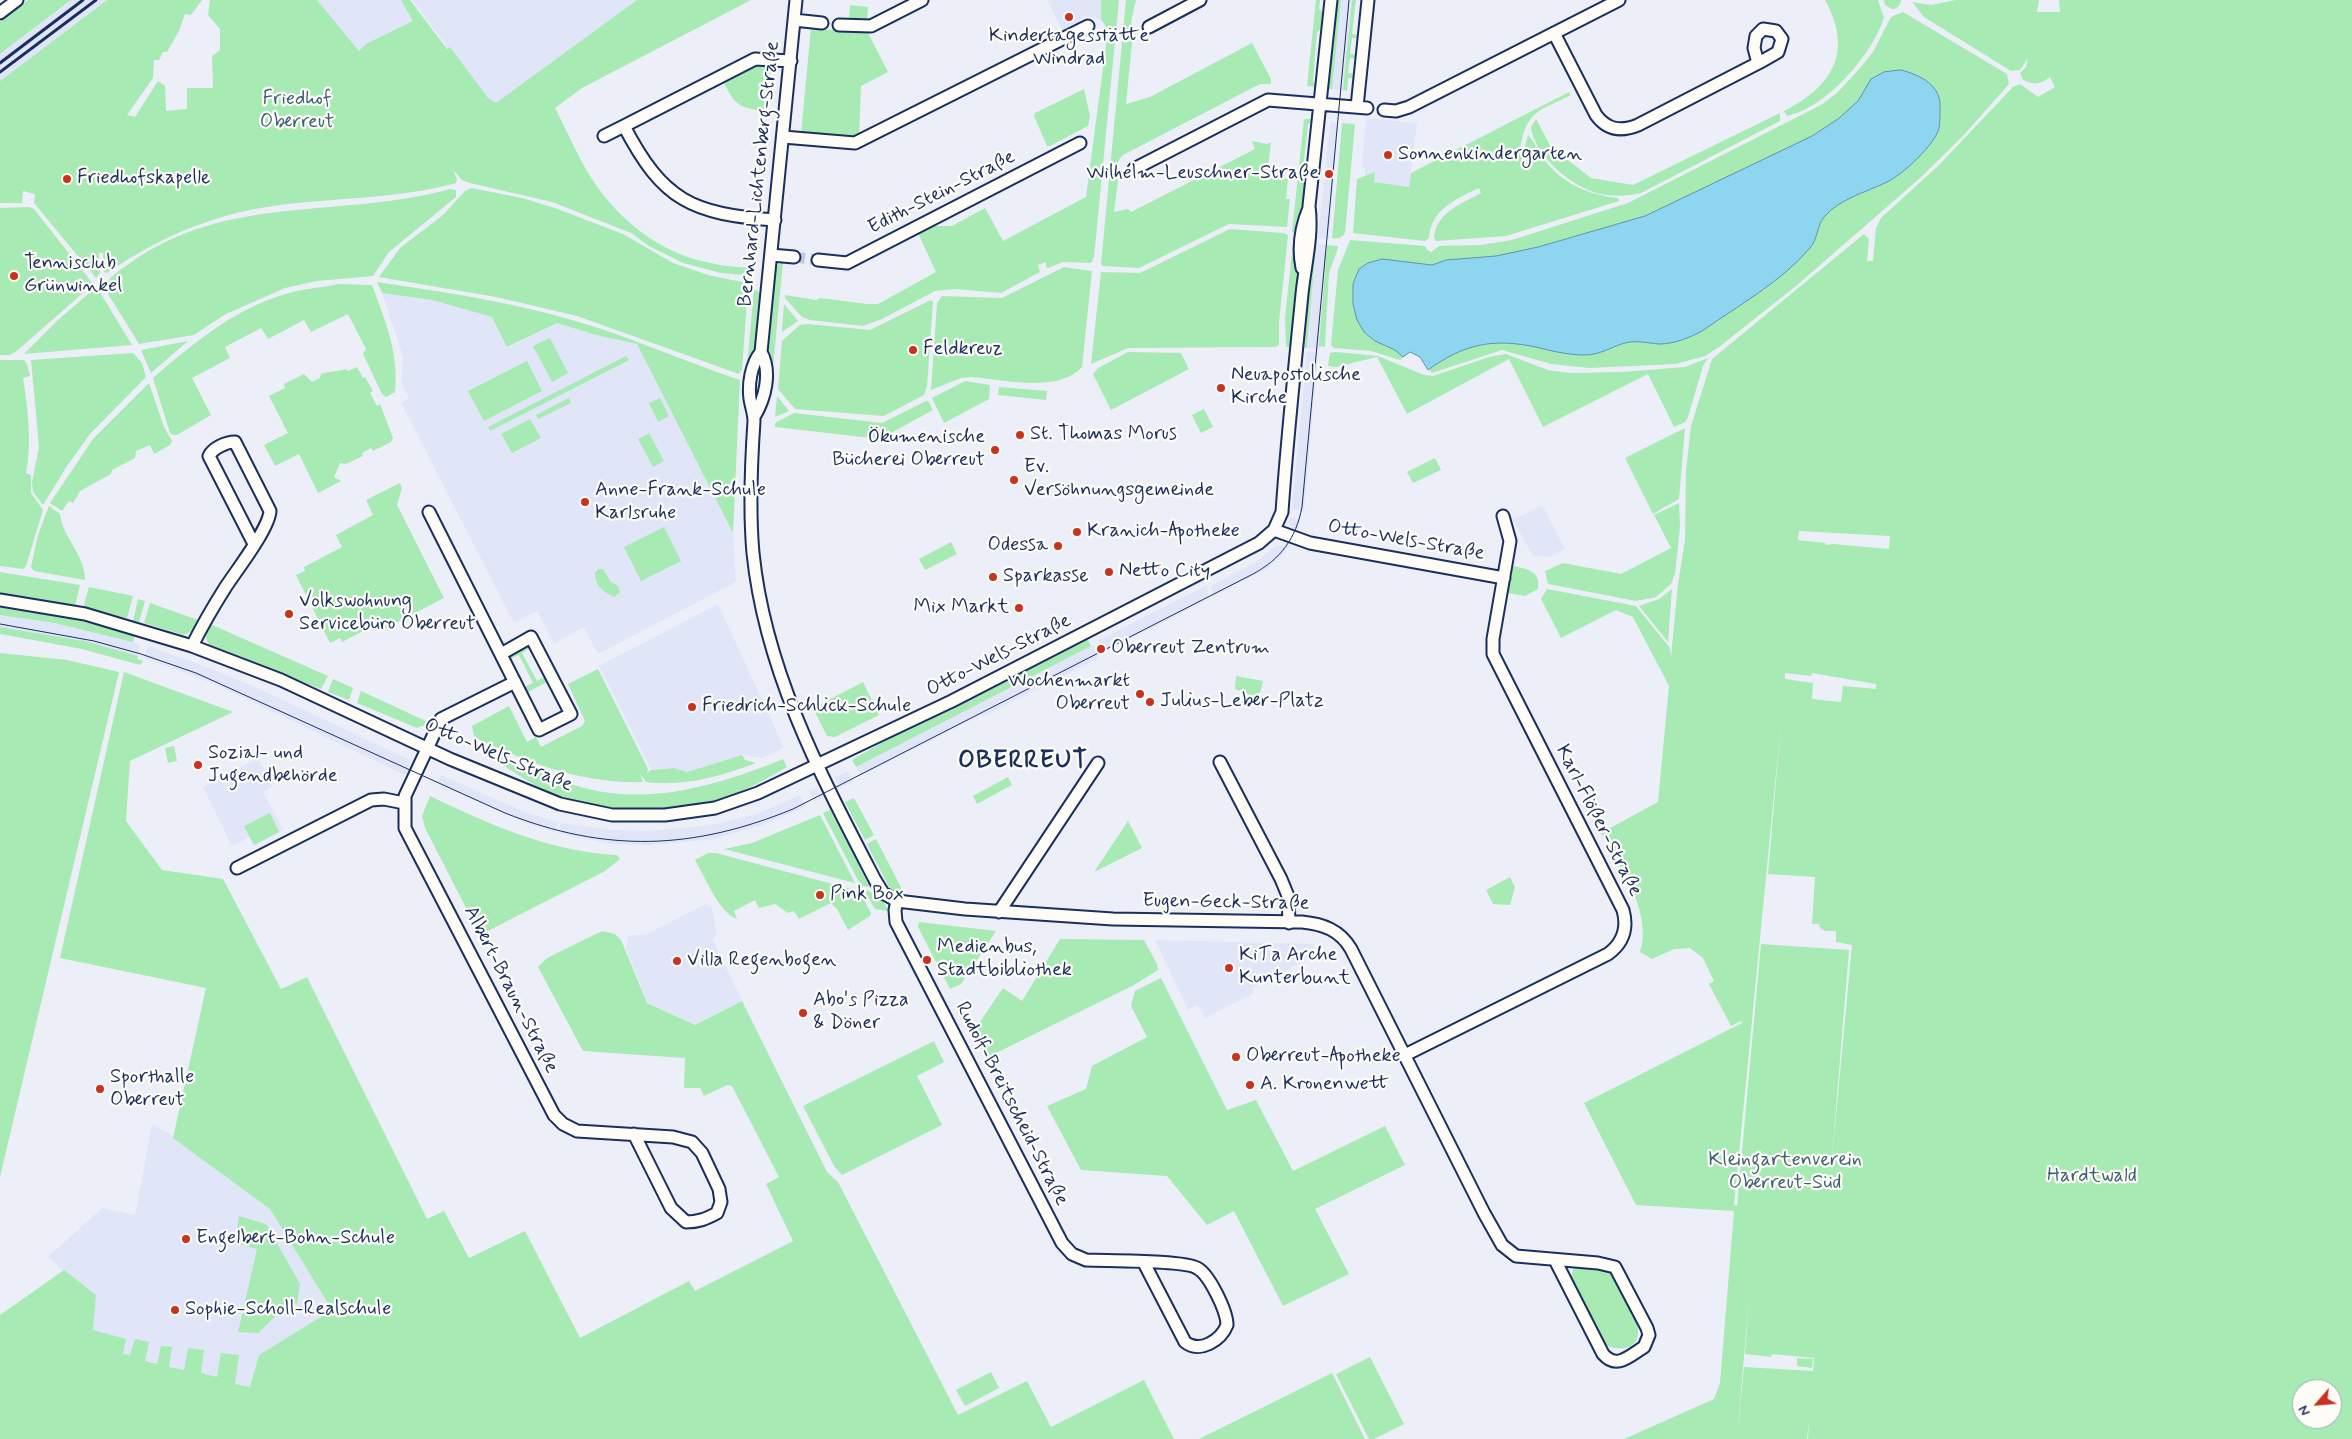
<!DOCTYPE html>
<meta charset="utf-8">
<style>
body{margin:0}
#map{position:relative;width:2352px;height:1439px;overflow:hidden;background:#eceff8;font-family:Mynerve,sans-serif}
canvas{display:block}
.north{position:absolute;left:2292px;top:1379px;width:50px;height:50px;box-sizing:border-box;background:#fdfcf7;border:1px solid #a3aaba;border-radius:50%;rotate:243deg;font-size:14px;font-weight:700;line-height:20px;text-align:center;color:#1b2f5e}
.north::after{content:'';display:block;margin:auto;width:18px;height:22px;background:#c8321e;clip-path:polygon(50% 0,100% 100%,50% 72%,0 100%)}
</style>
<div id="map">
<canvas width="2352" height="1439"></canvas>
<div class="north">N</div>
</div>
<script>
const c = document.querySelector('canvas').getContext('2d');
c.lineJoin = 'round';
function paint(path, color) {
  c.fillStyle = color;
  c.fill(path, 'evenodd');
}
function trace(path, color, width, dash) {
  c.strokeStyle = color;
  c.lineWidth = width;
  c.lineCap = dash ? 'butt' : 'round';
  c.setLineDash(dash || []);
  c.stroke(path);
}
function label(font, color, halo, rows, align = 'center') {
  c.font = font + ' Mynerve,sans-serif';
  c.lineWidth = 4.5;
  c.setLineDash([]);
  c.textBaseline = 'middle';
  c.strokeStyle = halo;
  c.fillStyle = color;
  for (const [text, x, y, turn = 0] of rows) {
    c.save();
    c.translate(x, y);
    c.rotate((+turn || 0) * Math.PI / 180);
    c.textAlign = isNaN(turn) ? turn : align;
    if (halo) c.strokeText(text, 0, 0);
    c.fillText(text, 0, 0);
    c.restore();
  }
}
paint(new Path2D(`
 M71 0H107L0 81V54Z
 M317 0H401L415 22 359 51Z
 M412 0H637L493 108Z
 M1047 0H1101V21L1086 15 1081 18 1078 26 1064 33Z
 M1341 0H1352L1343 90 1332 89Z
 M1366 118 1417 123 1409 187 1373 182 1374 173 1365 176V168L1362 167Z
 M1330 122 1338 123 1329 239 1318 238Z
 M1316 244 1327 245 1319 349 1307 348Z
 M382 293 432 300 492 317 508 348 557 323 596 335 637 344 733 533 736 582 598 654 584 627 554 644 537 611 514 623 401 403 409 398 401 383 403 359 400 347Z
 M1307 351 1318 352 1304 511 1292 509Z
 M1542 505 1565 549 1549 557 1533 556 1513 520Z
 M1290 517 1301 520 1297 532 1288 523Z
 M1290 545 1279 559 1268 568 1213 597 1211 586 1256 562 1276 546Z
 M1207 585 1209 599 1105 652 1099 640Z
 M718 604 784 748 763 758 742 755 686 772 674 768 651 769 599 666Z
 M0 615 53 623 122 639 140 644 138 656 83 641 0 627Z
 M1093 645 1099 658 982 717 981 715 861 776 856 767Z
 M148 646 212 669 255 687 410 760 409 768 405 775 215 684 144 658Z
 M258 758 273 786 263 792 283 830 254 846 249 837 232 846 203 787Z
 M848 771 852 782 839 789 835 777Z
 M441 775 527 813 558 822 555 832 521 821 437 784Z
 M815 788 824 797 815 802 809 791Z
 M800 795 806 807 762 825 714 839 651 845 611 844 558 833 561 823 611 830 649 831 711 825 757 814Z
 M706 904 712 908 717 936 712 938 742 1001 694 1025 647 1002 626 948 628 936 647 934Z
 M1155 940 1313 944 1317 954 1252 988 1254 993 1205 1018 1198 1005 1188 1010Z
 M152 1124 168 1133 270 1209 332 1310 259 1355 250 1389 89 1350 63 1270 48 1257 102 1208 135 1215Z`), '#e0e6f8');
paint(new Path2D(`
 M28 0H71L0 54V22Z
 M107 0H202L191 15 185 14 179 31 167 52H163L159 60H154L153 78 127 115 135 117 158 81 165 86 166 111 187 109V88H213L212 56 220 50V29L208 15 210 0H317L359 51 366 44 413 21 401 0H410L447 49 450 47 488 98 496 103 637 0H751L582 88 555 108C567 131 577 155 590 176 617 219 660 254 711 263 723 266 736 267 749 268L748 272 743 275 721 273 683 263 649 246 631 233 552 202 470 183 462 180 453 170 457 179 456 183C394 200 330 197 267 207 208 216 155 240 107 273L104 272 103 253H99L100 273 96 278 34 203 35 194 23 191 22 203H0V81Z
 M1101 0H1119L1094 257 1091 263 1063 262 1048 268 1046 267V262L1038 265 1040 272 1001 293 955 289 935 291 882 319 863 326 810 320 802 317 785 298V295L816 300 820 298 867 304H878L936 272 918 233 934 226H952L985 208 1003 241 1086 197 1108 30 1101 19Z
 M1126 0H1136L1131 22 1133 32 1126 104 1150 97 1252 43 1271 79V84H1260L1123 155 1118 161 1119 173 1114 212 1128 209 1131 212 1255 149 1252 141 1267 144 1271 142 1267 176 1288 179 1286 199H1290L1287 227 1229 224 1139 268 1103 266 1101 264Z
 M1316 0H1320L1319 9 1323 12 1321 29 1317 32 1313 81 1316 87 1307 86Z
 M1336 0H1341L1332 89H1328Z
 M1352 0H1356L1352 34 1360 35V38H1352L1350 54 1358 55V59L1350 58 1348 73 1356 74V78H1348L1347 91 1343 90Z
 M1825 0H1878L1884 18C1871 56 1827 107 1787 116L1784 111C1832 87 1854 52 1825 0Z
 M1884 0H1901C1900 6 1897 9 1892 9L1885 5Z
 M1956 0H2039L2037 12H2060L2059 0H2352V1439H1808L1809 1421 1807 1439H1737L1744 1367 1813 1371 1814 1358 1772 1354 1771 1357 1745 1354 1749 1298 1737 1439H1624L1714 1399 1720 1383 1734 1211 1636 1205 1584 1103 1742 1023 1741 1021 1731 1026 1709 984 1714 981 1703 958 1690 948 1674 949 1652 959 1640 952C1653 911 1619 867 1601 833L1658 802 1669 686 1633 617 1616 610 1561 638 1541 599 1547 589 1636 606 1670 648 1671 657 1678 584 1685 540 1686 471 1691 426 1712 359 1864 234 1869 239 1867 261H1873L1876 228 1881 218 1939 165 2013 87 2020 84 2038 97 2055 87 2050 77C2039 85 2035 85 2023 80L2020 73 2026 67 2028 58 2020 70 2011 71 1924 17 1912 2 1931 5ZM1799 531 1890 536 1889 549 1833 544 1826 545 1825 543 1798 540ZM1785 673 1811 676 1812 673 1876 684V689L1843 686 1841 702 1812 699 1813 683 1785 679ZM1781 723 1768 874 1815 877 1812 924H1819L1820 928 1825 931H1836V942L1852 945 1831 1169 1849 950 1761 944 1737 1206 1734 1205ZM2302 1389H2332V1419H2302Z
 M850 5 868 7 867 21 849 19Z
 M1903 12 2007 74 2009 84 1963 136 1919 179 1796 286 1719 347 1705 356 1676 364 1589 368 1551 364 1502 350 1432 373 1420 357 1410 352 1400 360 1371 351 1334 348 1331 345 1338 270 1350 240 1425 246 1427 250 1431 252 1439 246 1481 245 1512 240 1628 203 1821 105 1837 93 1860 68 1873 52 1891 17Z
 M811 28 868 33 888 72 861 86 859 137 851 140 801 134Z
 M757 64 771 65 767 111C739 108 735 106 723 81Z
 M1084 89 1090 116 1088 126 1050 146H1047L1034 116 1035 113Z
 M1569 92 1571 95C1540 111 1526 110 1520 149L1524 150 1528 135C1534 141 1538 151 1543 158 1561 183 1588 195 1618 198L1619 201 1506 236 1436 241 1434 237C1437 212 1461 204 1481 193L1479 188C1456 199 1431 209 1429 238L1425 241 1353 233 1357 179 1375 172 1374 182 1409 187 1411 173Z
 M1780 113V121L1641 193C1628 196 1609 197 1596 193 1570 185 1534 155 1531 127L1536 119 1551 147 1591 178 1633 185Z
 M1304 119H1312V122L1308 124 1302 178 1306 182 1297 234H1295L1292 232Z
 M1342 123 1355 124 1345 233C1342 238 1337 239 1332 238Z
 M471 188 522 198 555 208 623 234 673 263 708 275 747 283 748 288 742 369 739 374 577 316 496 297 379 277 400 248 443 215 465 191Z
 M450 189 456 190V197L389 252 373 276 317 281 285 288 224 315 194 335 139 344 105 289C108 276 119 271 130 263 228 193 342 219 450 189Z
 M29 207 34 209 93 284 18 350 10 355H0V208Z
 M1230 229 1283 233 1288 235 1279 323V345L1275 347 1128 348 1091 364 1101 272 1140 273Z
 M1295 242H1297L1298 275 1292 347H1286L1285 318 1293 243Z
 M1312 244H1316L1307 348 1303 347Z
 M1327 245 1337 246 1338 248 1329 273 1325 347 1319 346Z
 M783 262 772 378V379L770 378 771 362 767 349 775 267Z
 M1064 267 1092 271 1082 367C1059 393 1004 380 972 377L961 378 931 390 937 303 942 296 1002 298Z
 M377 282C444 292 513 302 579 322 633 338 686 362 740 380L733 533 637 344 596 335 557 323 507 347 492 317 432 300 382 293Z
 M339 284 372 285C385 320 399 353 395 392L386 397 382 394 363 354 366 349 348 314 311 332 304 320 268 339 261 328 225 347 230 358 192 378 211 415 177 435H173L170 433 153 378C196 341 240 304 297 291 311 288 325 287 339 284Z
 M94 289H98L132 345 24 354 59 319Z
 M754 289 761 294 757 347 746 377Z
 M931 300 933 302 927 386 924 395 884 416 795 409 778 389 782 341 800 325 808 324 870 330Z
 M784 304 798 321 782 332V329Z
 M550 338 568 373 552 382 533 346Z
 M188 341 151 373 141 350Z
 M1128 352 1181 353 1189 369 1111 410 1093 374 1098 368Z
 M1336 352 1378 356 1424 375 1433 376 1489 357 1506 354 1548 370 1569 373 1622 372 1685 367 1708 358 1703 366 1688 417 1685 422 1674 427 1648 374 1543 427 1509 359 1407 414 1377 357 1336 367 1328 366 1330 353Z
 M133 353 142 363 146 377 90 434 67 466 43 505 33 492 32 482 39 447 31 360Z
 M626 356 629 360 490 431 488 427Z
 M0 360H24L27 364 30 376 23 378C28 409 32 442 26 473L31 475V493L43 510 26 566 23 569 0 566Z
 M527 361 542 391 484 421 468 391Z
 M357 367 363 378 365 377 373 391 370 393 377 406 380 404 393 438 391 442 373 451 371 448 362 453 363 456 346 464 340 463 334 477 341 481 318 493 299 454 275 466 264 445 288 433 269 396 285 388 284 384 304 374 312 382 320 378 321 374C328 371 337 372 346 369L348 371Z
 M965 381 990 385 989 399 944 423 932 398Z
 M149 383 164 427 172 441 170 445 154 454 150 445 136 451 135 458 112 470 111 474 80 491 73 503 69 501 62 511 50 503 93 439Z
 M999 387 1047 391 1046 400 998 395Z
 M777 396 789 411 775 417Z
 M569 398 571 403 538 419 536 415Z
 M660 398 669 416 658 422 649 403Z
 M926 401H928L933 410 880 439 775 427V423L794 413 882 423Z
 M1204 409 1213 427 1201 433 1192 415Z
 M530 419 541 438 512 453 501 434Z
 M1685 428 1679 499 1653 514 1625 458Z
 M649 433 664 461 653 467 638 439Z
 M1435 458 1441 470 1413 483 1407 472Z
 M400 483 402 488 397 505 444 598 384 629 380 622 342 642 340 638 330 643 296 575 305 571 304 567 342 547 336 535 373 515 366 500Z
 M1679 503 1680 527 1675 574 1671 584 1656 597 1636 601 1548 584 1545 571 1563 563 1621 574 1671 548 1654 515Z
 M49 506 60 514C63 539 85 554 85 580L34 571 31 567 38 535Z
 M664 527 681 561 641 581 624 547Z
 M951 542 957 554 925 570 919 559Z
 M1513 566C1527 569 1541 571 1538 589L1525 596 1508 593Z
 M598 569H603L611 582 618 586 620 592 614 597C602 591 596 587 595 573Z
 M0 572 80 585 75 606 0 593Z
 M89 587 133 596 127 618 83 608Z
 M1672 589 1668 642 1639 606 1659 599Z
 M138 599 145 601 139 622 133 621Z
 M150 603 198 620 190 632 184 635 144 623Z
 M0 607 67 618 135 634 133 642 54 623 0 615Z
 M210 624 328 676 321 689 210 646C204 637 205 632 210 624Z
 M0 627 84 641 138 656 137 659 143 661 140 665 82 649 0 634Z
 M1087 638 1091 646 856 767 852 760 895 735Z
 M528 643 530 648 522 653 537 681 544 677 547 682 528 692 525 687 533 683 519 655 510 659 508 654Z
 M0 653 67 660 119 672 0 1177Z
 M598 669 648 769 647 773 651 770 674 768 687 772 742 755 745 760 756 763C721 776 684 787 646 782L640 774 643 782C582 784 529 763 474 737L472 726 509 706 527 742 536 737 541 747 582 726 585 721 568 684Z
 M124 672 233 712 130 761 126 821 162 870 223 879 281 989 307 977 427 1219 444 1211 469 1258 525 1231 580 1338 689 1281 695 1291 793 1241 766 1184 779 1177 732 1086 727 1085 704 1096 700 1088H684L685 1058 583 1051 538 967 547 958 602 931 615 934 621 940 647 1003 695 1025 742 1001 827 1172 838 1182 958 1415 1027 1381 1051 1427 1144 1380 1174 1439H0V1315L64 1270 96 1295 93 1330 126 1339 123 1354 130 1355 135 1339 149 1342 145 1361 157 1364 161 1346 172 1347 169 1367 184 1370 188 1348 204 1350 201 1373 217 1377 221 1353 239 1355 235 1384 250 1387 259 1355 332 1310 270 1209 173 1138 206 988 60 958Z
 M1236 676 1263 681 1260 693 1252 696 1235 689Z
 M333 679 353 688 349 700 328 692Z
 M863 682 879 715 835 737 827 736 813 708Z
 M361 691 430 723 417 728 357 703Z
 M174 746 177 761 168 763 165 748Z
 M499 754C527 767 555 780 584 788 652 806 721 784 783 759L787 767C768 778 749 789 728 796 672 817 604 814 549 792 530 784 513 771 496 761Z
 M1008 777 1012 785 977 804 973 796Z
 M430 796C488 824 551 852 617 855L620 859 605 871 480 935 425 828 422 816Z
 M854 798 874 835 865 840 845 802Z
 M830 810 870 887 861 886 823 813Z
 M270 813 279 832 254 845 244 826Z
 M820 815 855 883 724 849 752 843Z
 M1128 821 1142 848 1094 872Z
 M876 839 906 897 895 894 888 885 867 844Z
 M708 853H716L859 891 871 913 870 916 848 930 837 909 831 903 799 919 794 911 788 913 775 904 759 908 755 900 734 911 737 919C719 913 705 877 695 860Z
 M1510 877 1515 887 1510 905 1493 904 1486 890Z
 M863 889C872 891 886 901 888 911L875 909Z
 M919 922 996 931 961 984 950 989 918 927Z
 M1060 939 1144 940 1157 964 1158 970 1134 985 986 1058 973 1032 1003 988 1022 1001Z
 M1161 978 1227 1110 1256 1100 1293 1171 1385 1126 1405 1165 1315 1209 1349 1274 1283 1306 1234 1211 1207 1225 1167 1176 1081 1170 1047 1106 1086 1089 1092 1066 1147 1037 1131 1006 1135 991Z
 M934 1041 944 1062 917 1076 942 1125 842 1175 834 1166 803 1106Z
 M239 1216 266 1224 300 1284 297 1304 290 1302 258 1333 238 1332 257 1249 235 1243Z
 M1578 1267H1600L1610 1272 1637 1324C1643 1347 1623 1353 1606 1345L1571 1278 1573 1269Z
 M1370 1357 1404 1424 1374 1439H1369L1336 1374Z
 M1797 1358 1813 1359 1812 1368 1797 1366Z
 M991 1372 999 1388 965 1406 956 1390Z
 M1332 1373 1365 1439H1199Z`), '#a7eab4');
const water = new Path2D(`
 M1901 70C1920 75 1942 85 1940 109 1940 115 1940 122 1939 128 1935 145 1902 175 1887 182 1867 192 1839 199 1824 217 1817 225 1818 239 1810 248 1781 282 1739 305 1702 331 1689 338 1674 344 1659 344 1647 343 1636 340 1625 343 1611 347 1600 355 1585 355 1569 355 1551 351 1536 347 1492 338 1464 344 1428 370L1420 357 1410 352 1403 357 1395 350 1375 341 1364 332 1357 320 1353 304V284L1359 269 1368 263 1382 259 1432 265 1446 260 1496 256 1538 247 1645 216 1812 136 1838 119 1858 101 1871 79 1884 72Z`);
paint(water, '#8ed6ef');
trace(water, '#6093b5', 1);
trace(new Path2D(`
 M794 257 818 260`), '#c2c9d9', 11, [11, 5.5]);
const minor = new Path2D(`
 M796 0 761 352C751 364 748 384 750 399 751 406 754 413 754 421 751 465 749 509 753 553 765 671 821 776 875 880L883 893 897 901 965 909 1113 919 1302 922C1323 924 1340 930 1351 949L1484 1213 1502 1245 1516 1256 1598 1263 1615 1267 1647 1328 1649 1335 1644 1347C1629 1356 1617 1370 1603 1354L1555 1260
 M0 13 17 0
 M794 20 822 23
 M839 25 871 26 922 0
 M1149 27 1200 0
 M1554 33 1596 115C1607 130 1621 132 1638 125L1764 60 1778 52 1782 39 1776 31 1763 29 1756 36 1754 48 1758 63
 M1357 107 1368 0
 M1384 110 1396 111 1409 107 1619 0
 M604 136 624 126
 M783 137 855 143 1088 26
 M1134 169 1268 100 1367 108
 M775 220C692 214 663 201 624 126L755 59 791 61
 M771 255 794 257
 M818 260 847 263 1080 143
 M1302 268C1298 248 1301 227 1309 208
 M754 417C765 399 772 372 761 352
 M429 512 539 730 571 714 531 637 501 654
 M1274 530 1310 543 1504 578
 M0 600 85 614 192 646 281 680 450 759 560 804 612 815H665L715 808 758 793 952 701 1259 543 1274 530 1282 512C1287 439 1295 366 1302 294 1305 264 1313 236 1309 206L1331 0
 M192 646C202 626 213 607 225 588 236 571 269 529 270 511L235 442C226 442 213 448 209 456L254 544
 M515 682 441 719 405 796V828L554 1115 563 1124 577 1131 673 1137 692 1142 702 1153 719 1189 721 1202 717 1213C706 1219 698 1222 686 1222L671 1208 634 1134
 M1220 762 1281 879 1288 896 1289 923
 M237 868 371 800 384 799 404 803
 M897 901 895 910 896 922 1062 1243 1072 1254 1086 1260C1106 1261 1185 1260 1197 1268 1209 1274 1227 1311 1227 1325 1221 1340 1200 1354 1185 1342L1144 1263
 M999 912 1098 763
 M1405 1055 1608 954C1623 943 1628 928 1623 910L1493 654V639L1510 541 1503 516`);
trace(minor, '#1b2f5e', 15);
trace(minor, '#fdfcf7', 11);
trace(new Path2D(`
 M0 624 94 641 141 654 196 673 505 813C606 853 693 850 793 809L1253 574C1281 559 1296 538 1302 507L1349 0`), '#1b2f5e', 1);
trace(new Path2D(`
 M0 63 83 0
 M0 72 96 0`), '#1b2f5e', 3);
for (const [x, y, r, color] of [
 [1069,17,5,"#c8321e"],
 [1388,155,5,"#c8321e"],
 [1329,174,5,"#c8321e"],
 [67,179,5,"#c8321e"],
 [14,276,5,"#c8321e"],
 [913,350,5,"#c8321e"],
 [1221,388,5,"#c8321e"],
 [1020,435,5,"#c8321e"],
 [995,450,5,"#c8321e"],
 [1014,480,5,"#c8321e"],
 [585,502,5,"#c8321e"],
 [1077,532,5,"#c8321e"],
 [1058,546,5,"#c8321e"],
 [1109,572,5,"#c8321e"],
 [993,577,5,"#c8321e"],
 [1019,608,5,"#c8321e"],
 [289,614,5,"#c8321e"],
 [1101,649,5,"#c8321e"],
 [1140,694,5,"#c8321e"],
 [1150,702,5,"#c8321e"],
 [692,707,5,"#c8321e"],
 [198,765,5,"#c8321e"],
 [820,895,5,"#c8321e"],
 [927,960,5,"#c8321e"],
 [677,961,5,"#c8321e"],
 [1229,968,5,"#c8321e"],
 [803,1013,5,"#c8321e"],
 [1236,1057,5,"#c8321e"],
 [1250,1085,5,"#c8321e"],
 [100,1089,5,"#c8321e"],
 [186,1239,5,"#c8321e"],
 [175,1310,5,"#c8321e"]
]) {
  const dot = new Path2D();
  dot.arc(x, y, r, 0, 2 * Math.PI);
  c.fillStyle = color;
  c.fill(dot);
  trace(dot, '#fdfcf7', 2);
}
label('20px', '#1b2f5e', '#fdfcf7', [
 ["Kindertagesstätte",1069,37,"center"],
 ["Windrad",1069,60,"center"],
 ["Sonnenkindergarten",1398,155],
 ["Wilhelm-Leuschner-Straße",1319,174,"right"],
 ["Friedhofskapelle",77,179],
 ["Tennisclub",24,264],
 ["Grünwinkel",24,287],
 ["Feldkreuz",923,350],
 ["Neuapostolische",1231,376],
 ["Kirche",1231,399],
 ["St. Thomas Morus",1030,435],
 ["Ökumenische",985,438,"right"],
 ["Bücherei Oberreut",985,461,"right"],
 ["Ev.",1024,468],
 ["Versöhnungsgemeinde",1024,491],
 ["Anne-Frank-Schule",595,491],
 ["Karlsruhe",595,514],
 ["Kranich-Apotheke",1087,532],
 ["Odessa",1048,546,"right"],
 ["Netto City",1119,572],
 ["Sparkasse",1003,577],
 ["Volkswohnung",299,602],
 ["Servicebüro Oberreut",299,625],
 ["Mix Markt",1009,608,"right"],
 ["Oberreut Zentrum",1111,649],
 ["Wochenmarkt",1130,682,"right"],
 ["Oberreut",1130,705,"right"],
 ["Julius-Leber-Platz",1160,702],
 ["Friedrich-Schlick-Schule",702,707],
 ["Sozial- und",208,754],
 ["Jugendbehörde",208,777],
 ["Pink Box",830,895],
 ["Medienbus,",937,948],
 ["Stadtbibliothek",937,971],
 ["KiTa Arche",1239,956],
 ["Kunterbunt",1239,979],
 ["Villa Regenbogen",687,961],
 ["Abo's Pizza",813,1001],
 ["& Döner",813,1024],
 ["Oberreut-Apotheke",1246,1057],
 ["Sporthalle",110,1078],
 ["Oberreut",110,1101],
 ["A. Kronenwett",1260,1085],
 ["Engelbert-Bohn-Schule",196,1239],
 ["Sophie-Scholl-Realschule",185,1310]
], 'left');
label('20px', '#3e5e74', '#fdfcf7', [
 ["Friedhof",297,100],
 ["Oberreut",297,123],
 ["Kleingartenverein",1785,1161],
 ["Oberreut-Süd",1785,1184],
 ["Hardtwald",2092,1177]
]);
label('20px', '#1b2f5e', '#fdfcf7', [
 ["Bernhard-Lichtenberg-Straße",760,174,-84],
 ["Edith-Stein-Straße",942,193,-27],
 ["Otto-Wels-Straße",1406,541,10],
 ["Otto-Wels-Straße",999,656,-27],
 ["Otto-Wels-Straße",498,756,23],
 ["Karl-Flößer-Straße",1598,821,63],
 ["Eugen-Geck-Straße",1226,903,1],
 ["Albert-Braun-Straße",510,990,63],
 ["Rudolf-Breitscheid-Straße",1011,1104,63]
]);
c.letterSpacing = '1px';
label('bold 25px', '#1b2f5e', '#fdfcf7', [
 ["OBERREUT",1023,762]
]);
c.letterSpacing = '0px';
</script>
